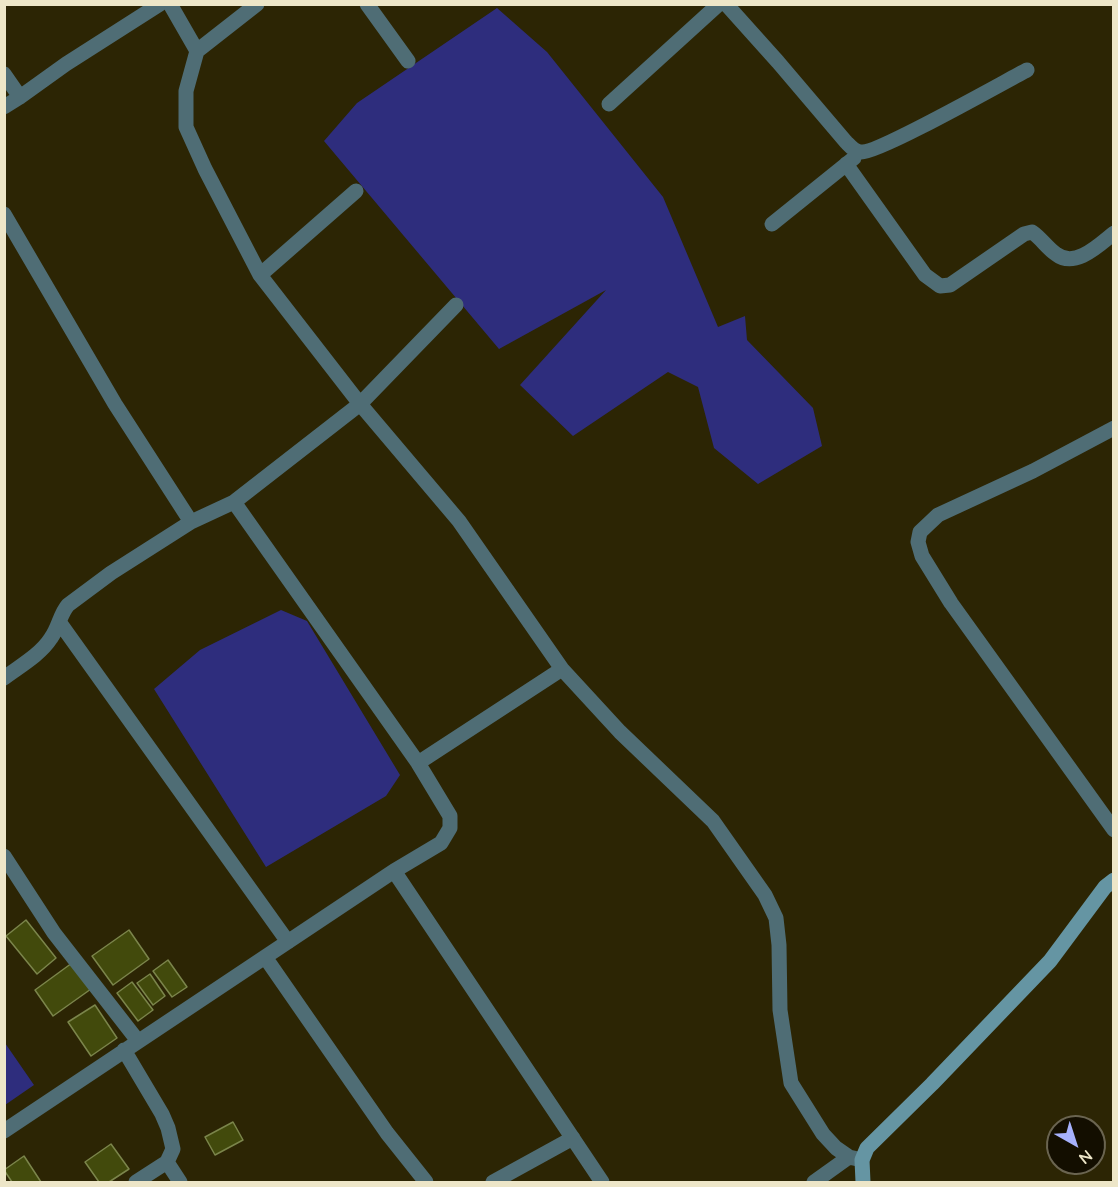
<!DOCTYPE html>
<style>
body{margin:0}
#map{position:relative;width:1118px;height:1187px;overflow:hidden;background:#2c2504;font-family:Quicksand,sans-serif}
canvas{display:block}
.frame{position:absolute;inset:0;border:6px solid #ede6c8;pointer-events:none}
.north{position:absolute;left:1046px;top:1115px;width:60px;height:60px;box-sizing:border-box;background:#130e00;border:2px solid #6a6450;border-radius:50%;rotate:141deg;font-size:16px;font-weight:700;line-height:24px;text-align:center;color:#ede6c8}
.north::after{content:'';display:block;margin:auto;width:21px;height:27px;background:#a6b1fc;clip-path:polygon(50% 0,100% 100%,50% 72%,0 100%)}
</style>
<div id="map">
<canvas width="1118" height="1187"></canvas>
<div class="frame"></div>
<div class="north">N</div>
</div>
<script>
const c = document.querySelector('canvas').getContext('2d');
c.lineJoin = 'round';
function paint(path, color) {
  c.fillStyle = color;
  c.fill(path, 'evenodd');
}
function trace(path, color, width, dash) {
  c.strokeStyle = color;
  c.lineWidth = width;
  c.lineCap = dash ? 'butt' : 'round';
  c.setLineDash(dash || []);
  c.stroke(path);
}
paint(new Path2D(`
 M497 8 547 52 663 197 718 327 745 316 747 340 813 408 822 446 758 484 714 448 698 387 668 372 573 436 520 385 606 290 499 349 324 141 357 103Z
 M281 610 307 621 400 775 386 796 266 867 154 689 200 650Z
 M5 1043 34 1085 5 1105H4Z`), '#2e2d7d');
const building = new Path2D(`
 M26 920 56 958 37 974 6 936Z
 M129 930 149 959 113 985 92 956Z
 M168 960 187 987 172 997 153 971Z
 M72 963 91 989 53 1016 35 990Z
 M150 974 165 996 153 1005 137 983Z
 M132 982 153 1010 138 1021 117 993Z
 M95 1005 117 1038 91 1056 68 1022Z
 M233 1122 243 1140 215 1155 205 1137Z
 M111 1144 129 1169 109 1182H99L85 1162Z
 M24 1156 41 1182H12L4 1170Z`);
paint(building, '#424a0c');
trace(building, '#7b854b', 1.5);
trace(new Path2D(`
 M170 4 197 51
 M257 4 197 51 186 91V127L205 169 260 275 360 404 459 521 562 669 620 732 713 821 765 895 776 918 779 945 780 1010 791 1083 823 1134 836 1148 849 1157 862 1160
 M367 4 408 61
 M726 4 778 62 846 142C850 146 855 152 861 152 877 154 1004 82 1027 70
 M4 74 20 97 66 64 160 4
 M609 104 719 4
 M4 107 20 97
 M846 164 925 275 940 286 950 285 1024 234 1032 232C1041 238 1047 248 1056 254 1075 269 1099 245 1114 233
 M4 214 115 404 191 522
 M772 224 854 158
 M260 275 356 191
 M1114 428 1033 471 938 515 920 532 918 542 922 556 951 603 1114 830
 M234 502 418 763
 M60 623 288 942
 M4 678C20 666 40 655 51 638 59 627 60 614 68 605L111 573 191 522 234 502 360 404 456 305
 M4 856 54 933 138 1041
 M394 871 602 1182
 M265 957 387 1133 426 1182
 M124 1050 162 1114 168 1128 173 1149 167 1162 136 1182
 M4 1131 394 871 441 843 450 828V816L418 763 562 669
 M167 1162 180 1182
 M493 1182 573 1138
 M814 1182 849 1157`), '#4f6d75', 15);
trace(new Path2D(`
 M863 1182 862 1160 867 1148 932 1084 1050 961 1105 887 1114 880`), '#6595a3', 15);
</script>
